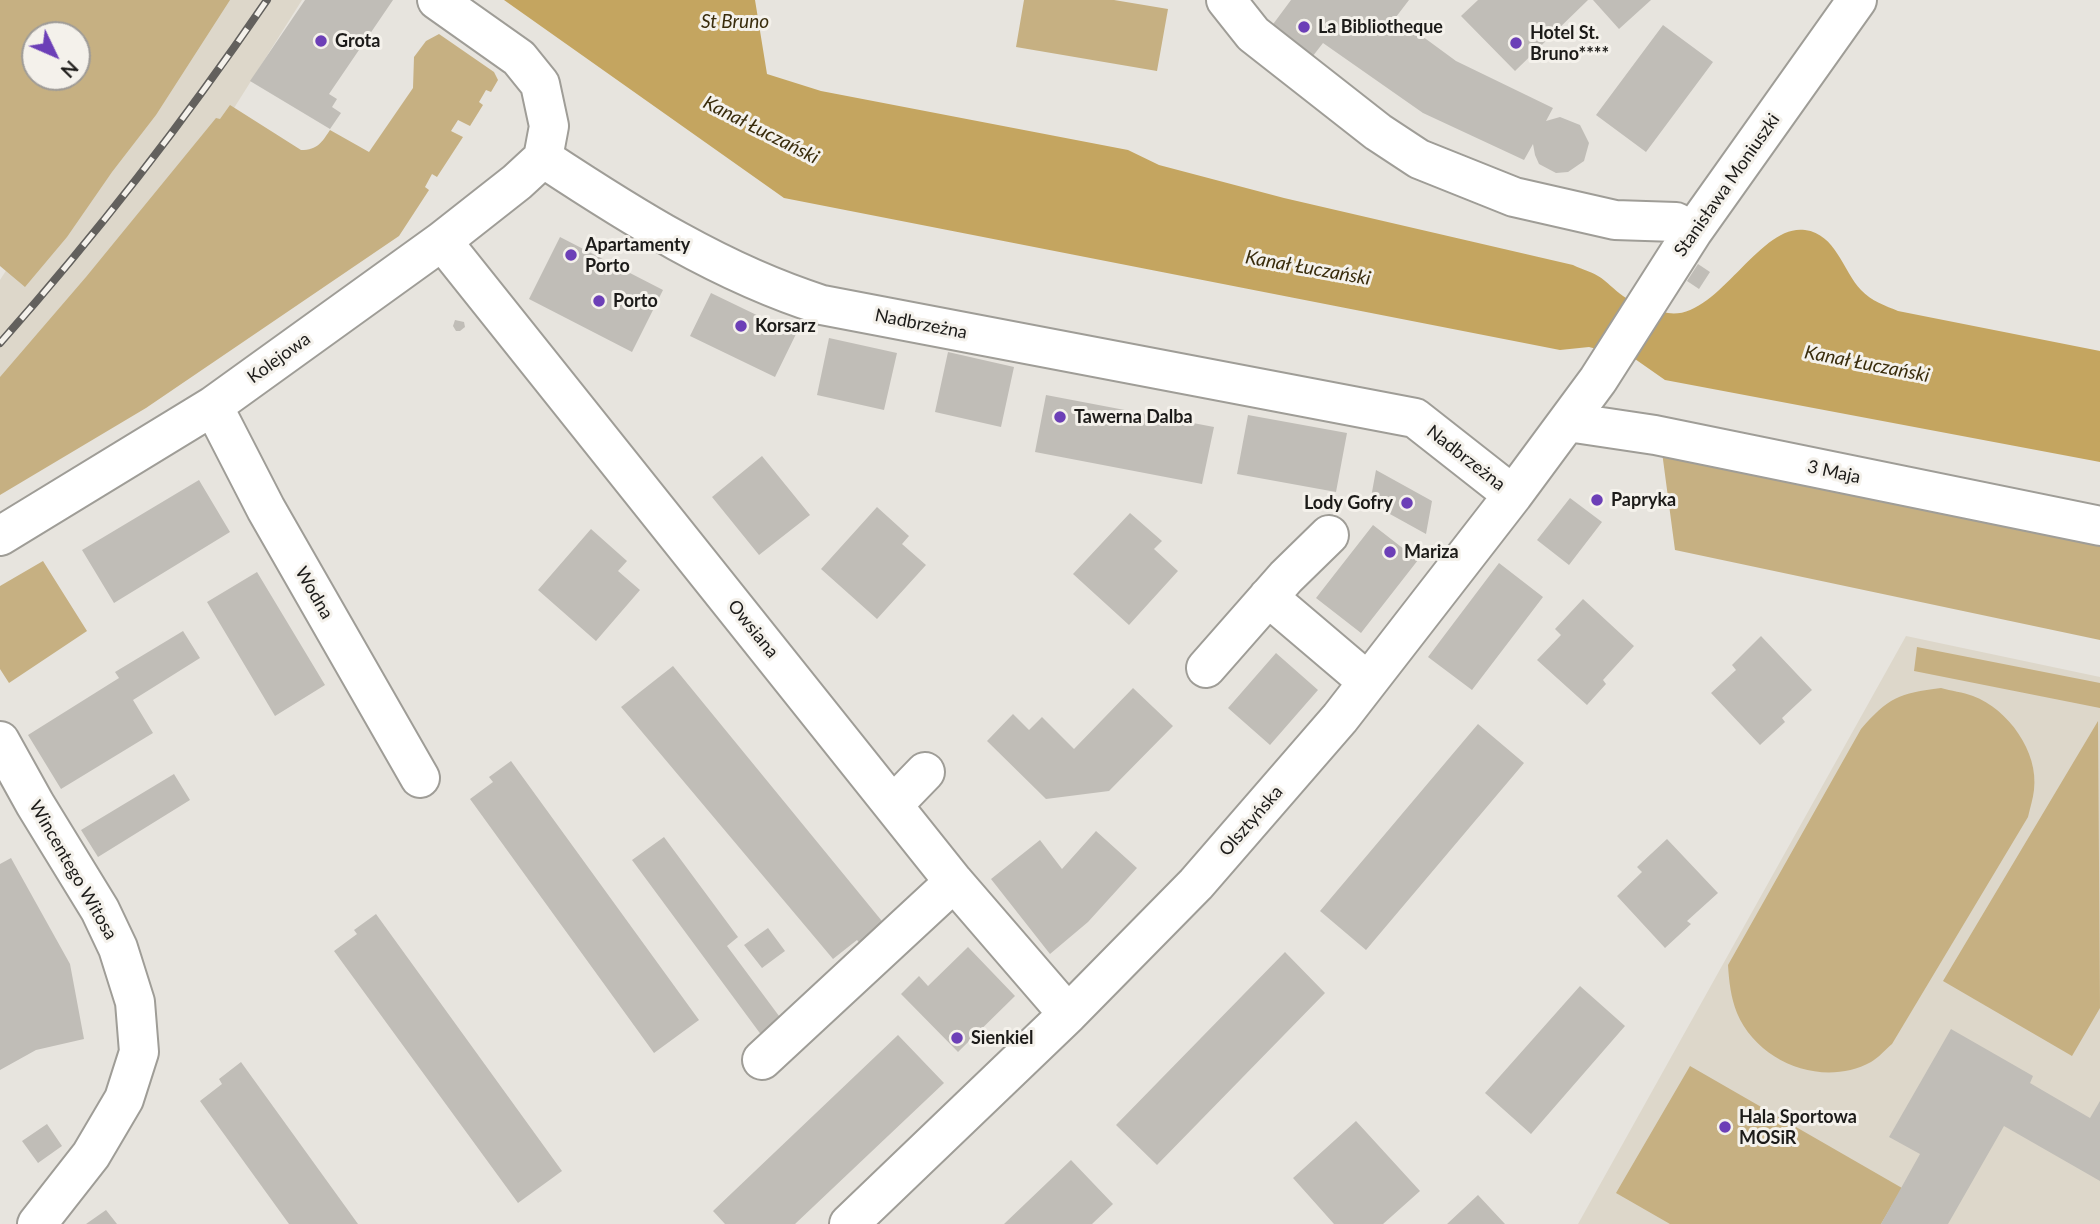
<!DOCTYPE html>
<meta charset="utf-8">
<style>
body{margin:0}
#map{position:relative;width:2100px;height:1224px;overflow:hidden;background:#e7e4de;font-family:Lato,sans-serif}
canvas{display:block}
.north{position:absolute;left:21px;top:21px;width:70px;height:70px;box-sizing:border-box;background:#f4f1eb;border:2px solid #9e9b97;border-radius:50%;rotate:134deg;font-size:19px;font-weight:700;line-height:28px;text-align:center;color:#1c1b19}
.north::after{content:'';display:block;margin:auto;width:24px;height:32px;background:#6c3fb7;clip-path:polygon(50% 0,100% 100%,50% 72%,0 100%)}
</style>
<div id="map">
<canvas width="2100" height="1224"></canvas>
<div class="north">N</div>
</div>
<script>
const c = document.querySelector('canvas').getContext('2d');
c.lineJoin = 'round';
function paint(path, color) {
  c.fillStyle = color;
  c.fill(path, 'evenodd');
}
function trace(path, color, width, dash) {
  c.strokeStyle = color;
  c.lineWidth = width;
  c.lineCap = dash ? 'butt' : 'round';
  c.setLineDash(dash || []);
  c.stroke(path);
}
function label(font, color, halo, rows, align = 'center') {
  c.font = font + ' Lato,sans-serif';
  c.lineWidth = 6;
  c.setLineDash([]);
  c.textBaseline = 'middle';
  c.strokeStyle = halo;
  c.fillStyle = color;
  for (const [text, x, y, turn = 0] of rows) {
    c.save();
    c.translate(x, y);
    c.rotate((+turn || 0) * Math.PI / 180);
    c.textAlign = isNaN(turn) ? turn : align;
    if (halo) c.strokeText(text, 0, 0);
    c.fillText(text, 0, 0);
    c.restore();
  }
}
paint(new Path2D(`
 M179 0H302L190 178 0 410V280Z
 M1906 636 2100 677V1224H1578Z`), '#ddd7ca');
paint(new Path2D(`
 M0 0H230L156 115 112 172 67 237 25 287 0 266ZM35 35H77V77H35Z
 M1024 0H1114L1168 9 1157 71 1016 47Z
 M439 34 494 72 498 80 491 92 486 90 479 102 483 105 470 126 458 120 451 131 463 137 437 177 432 174 425 187 429 190 399 236 146 408 0 495V377L86 277 216 118 220 119 230 105 301 150C318 150 322 142 330 130L369 152 413 88 414 57 426 41Z
 M1662 452 2100 540V640L1675 550Z
 M43 561 87 631 9 683 0 669V586Z
 M1917 647 2100 683V708L1914 671Z
 M1941 688C1951 691 1963 692 1973 696 2008 709 2039 752 2034 790 2033 799 2030 808 2028 817L1892 1044C1885 1050 1878 1058 1871 1062 1823 1088 1758 1063 1737 1013 1731 998 1729 982 1728 965L1861 729C1888 698 1899 693 1941 688Z
 M2098 721 2100 1008 2072 1056 1943 981Z
 M1690 1066 1902 1188 1881 1224H1670L1616 1193Z`), '#c6b082');
paint(new Path2D(`
 M504 0H755L767 74 821 91 1128 150 1159 165 1284 198 1573 265C1581 269 1590 271 1598 276 1607 281 1614 290 1623 296 1634 304 1654 310 1668 313 1717 321 1759 223 1805 230 1836 234 1843 271 1861 290 1871 301 1886 306 1898 311L2100 351V462L1665 380 1635 359 1589 347 1560 350 784 198Z`), '#c4a560');
paint(new Path2D(`
 M305 0H393L329 94 337 99 332 107 341 113 330 129 250 81Z
 M1291 0H1409L1396 17 1456 61 1553 108 1546 121 1560 117 1580 125 1589 143 1584 161 1568 172 1556 173 1539 164 1535 155 1533 144 1524 160 1423 113 1323 43 1309 61 1268 31Z
 M1478 0H1588L1515 71 1461 16Z
 M1593 0H1651L1619 29Z
 M1663 25 1713 62 1646 152 1596 115Z
 M560 237 663 290 632 352 529 299Z
 M1698 264 1710 272 1699 289 1687 281Z
 M711 293 796 334 775 377 690 336Z
 M455 320 464 322 465 327 460 331H456L453 326Z
 M829 338 897 353 884 410 817 395Z
 M948 352 1014 367 1001 427 935 412Z
 M1046 395 1214 427 1202 484 1035 452Z
 M1248 415 1347 433 1336 492 1237 474Z
 M762 456 810 515 759 555 712 497Z
 M1376 470 1432 501 1426 534 1370 503Z
 M199 480 230 532 114 603 82 550Z
 M1570 498 1602 522 1569 565 1537 540Z
 M877 507 909 536 902 544 926 565 877 619 821 569Z
 M1130 513 1162 541 1154 549 1178 571 1129 625 1073 574Z
 M1373 525 1418 560 1361 633 1316 598Z
 M591 529 627 561 618 571 640 590 596 641 538 590Z
 M1499 563 1543 597 1472 690 1428 657Z
 M257 572 325 685 275 716 207 602Z
 M1583 599 1634 646 1603 680 1606 684 1587 705 1537 660 1561 635 1555 629Z
 M183 631 200 658 133 700 153 733 61 789 28 735 119 678 115 672Z
 M1761 636 1812 690 1782 718 1785 722 1760 745 1711 693 1736 670 1732 665Z
 M1276 653 1318 690 1270 745 1228 708Z
 M673 666 886 926 862 946 857 940 833 959 621 707Z
 M1133 688 1173 726 1109 791 1046 799 987 741 1013 714 1029 730 1042 717 1074 749Z
 M1478 724 1524 763 1366 950 1320 911Z
 M511 761 699 1020 654 1053 470 799 493 782 489 777Z
 M174 774 190 800 98 857 81 830Z
 M1096 831 1137 868 1088 922 1050 954 991 879 1040 840 1062 869Z
 M664 837 738 937 727 946 782 1020 762 1036 632 860Z
 M1667 839 1718 893 1687 921 1691 924 1665 948 1617 896 1642 872 1637 867Z
 M11 858 70 964 84 1039 36 1050 0 1070V864Z
 M376 914 562 1171 518 1203 334 951 357 934 354 930Z
 M768 928 785 951 762 968 744 945Z
 M968 947 1015 996 958 1052 901 994 919 976 928 986Z
 M1285 952 1325 993 1157 1165 1116 1125Z
 M1580 986 1625 1026 1531 1134 1485 1093Z
 M1951 1029 2033 1076 2030 1083 2090 1118 2100 1101V1181L2004 1126 1948 1224H1881L1920 1154 1889 1137Z
 M898 1035 944 1083 795 1224H725L713 1211Z
 M241 1062 358 1224H289L200 1101 222 1084 219 1079Z
 M1356 1121 1420 1191 1383 1224H1334L1293 1178Z
 M47 1124 62 1146 38 1163 22 1141Z
 M1071 1160 1113 1204 1092 1224H1004Z
 M1478 1195 1505 1224H1447Z
 M106 1210 117 1224H86Z`), '#c0bdb7');
const minor = new Path2D(`
 M437 0 519 58 540 84 549 126 543 158
 M1226 0 1253 34 1378 132 1419 159 1514 197 1615 220 1676 222 1693 231
 M543 158C631 216 721 273 822 305L1415 418 1513 495
 M442 241 954 882 1068 1014
 M213 406 266 509 420 778
 M1568 422 1655 435 2100 526
 M0 536 213 406 442 241 517 182 543 158
 M1268 597 1368 682
 M1206 668 1286 577 1329 535
 M0 741 35 804 100 910 118 948 135 1002 139 1052 124 1099 91 1155 37 1224
 M893 805 925 772
 M762 1060 954 882
 M849 1224 1068 1014 1196 884 1340 718 1513 495 1598 380 1693 231 1857 0`);
trace(minor, '#9f9d97', 42);
trace(minor, '#fff', 38);
const rail = new Path2D(`
 M0 343C96 235 185 120 267 0`);
trace(rail, '#62605d', 8);
trace(rail, '#f4f1eb', 5, [16]);
for (const [x, y, r, color] of [
 [1304,27,7,"#6c3fb7"],
 [321,41,7,"#6c3fb7"],
 [1516,43,7,"#6c3fb7"],
 [571,255,7,"#6c3fb7"],
 [599,301,7,"#6c3fb7"],
 [741,326,7,"#6c3fb7"],
 [1060,417,7,"#6c3fb7"],
 [1597,500,7,"#6c3fb7"],
 [1407,503,7,"#6c3fb7"],
 [1390,552,7,"#6c3fb7"],
 [957,1038,7,"#6c3fb7"],
 [1725,1127,7,"#6c3fb7"]
]) {
  const dot = new Path2D();
  dot.arc(x, y, r, 0, 2 * Math.PI);
  c.fillStyle = color;
  c.fill(dot);
  trace(dot, '#f4f1eb', 2.5);
}
label('bold 18px', '#1c1b19', '#f4f1eb', [
 ["La Bibliotheque",1318,27],
 ["Hotel St.",1530,33],
 ["Bruno****",1530,54],
 ["Grota",335,41],
 ["Apartamenty",585,245],
 ["Porto",585,266],
 ["Porto",613,301],
 ["Korsarz",755,326],
 ["Tawerna Dalba",1074,417],
 ["Papryka",1611,500],
 ["Lody Gofry",1393,503,"right"],
 ["Mariza",1404,552],
 ["Sienkiel",971,1038],
 ["Hala Sportowa",1739,1117],
 ["MOSiR",1739,1138]
], 'left');
label('18px', '#1c1b19', '#f4f1eb', [
 ["Stanisława Moniuszki",1727,185,-55],
 ["Nadbrzeżna",921,324,11],
 ["Kolejowa",279,358,-36],
 ["Nadbrzeżna",1466,458,38],
 ["3 Maja",1834,472,12],
 ["Wodna",314,593,60],
 ["Owsiana",753,629,51],
 ["Olsztyńska",1251,821,-49],
 ["Wincentego Witosa",73,870,60]
]);
label('italic 19px', '#392c0c', '#f4f1eb', [
 ["St Bruno",735,22],
 ["Kanał Łuczański",761,130,27],
 ["Kanał Łuczański",1308,268,10],
 ["Kanał Łuczański",1867,364,11]
]);
</script>
